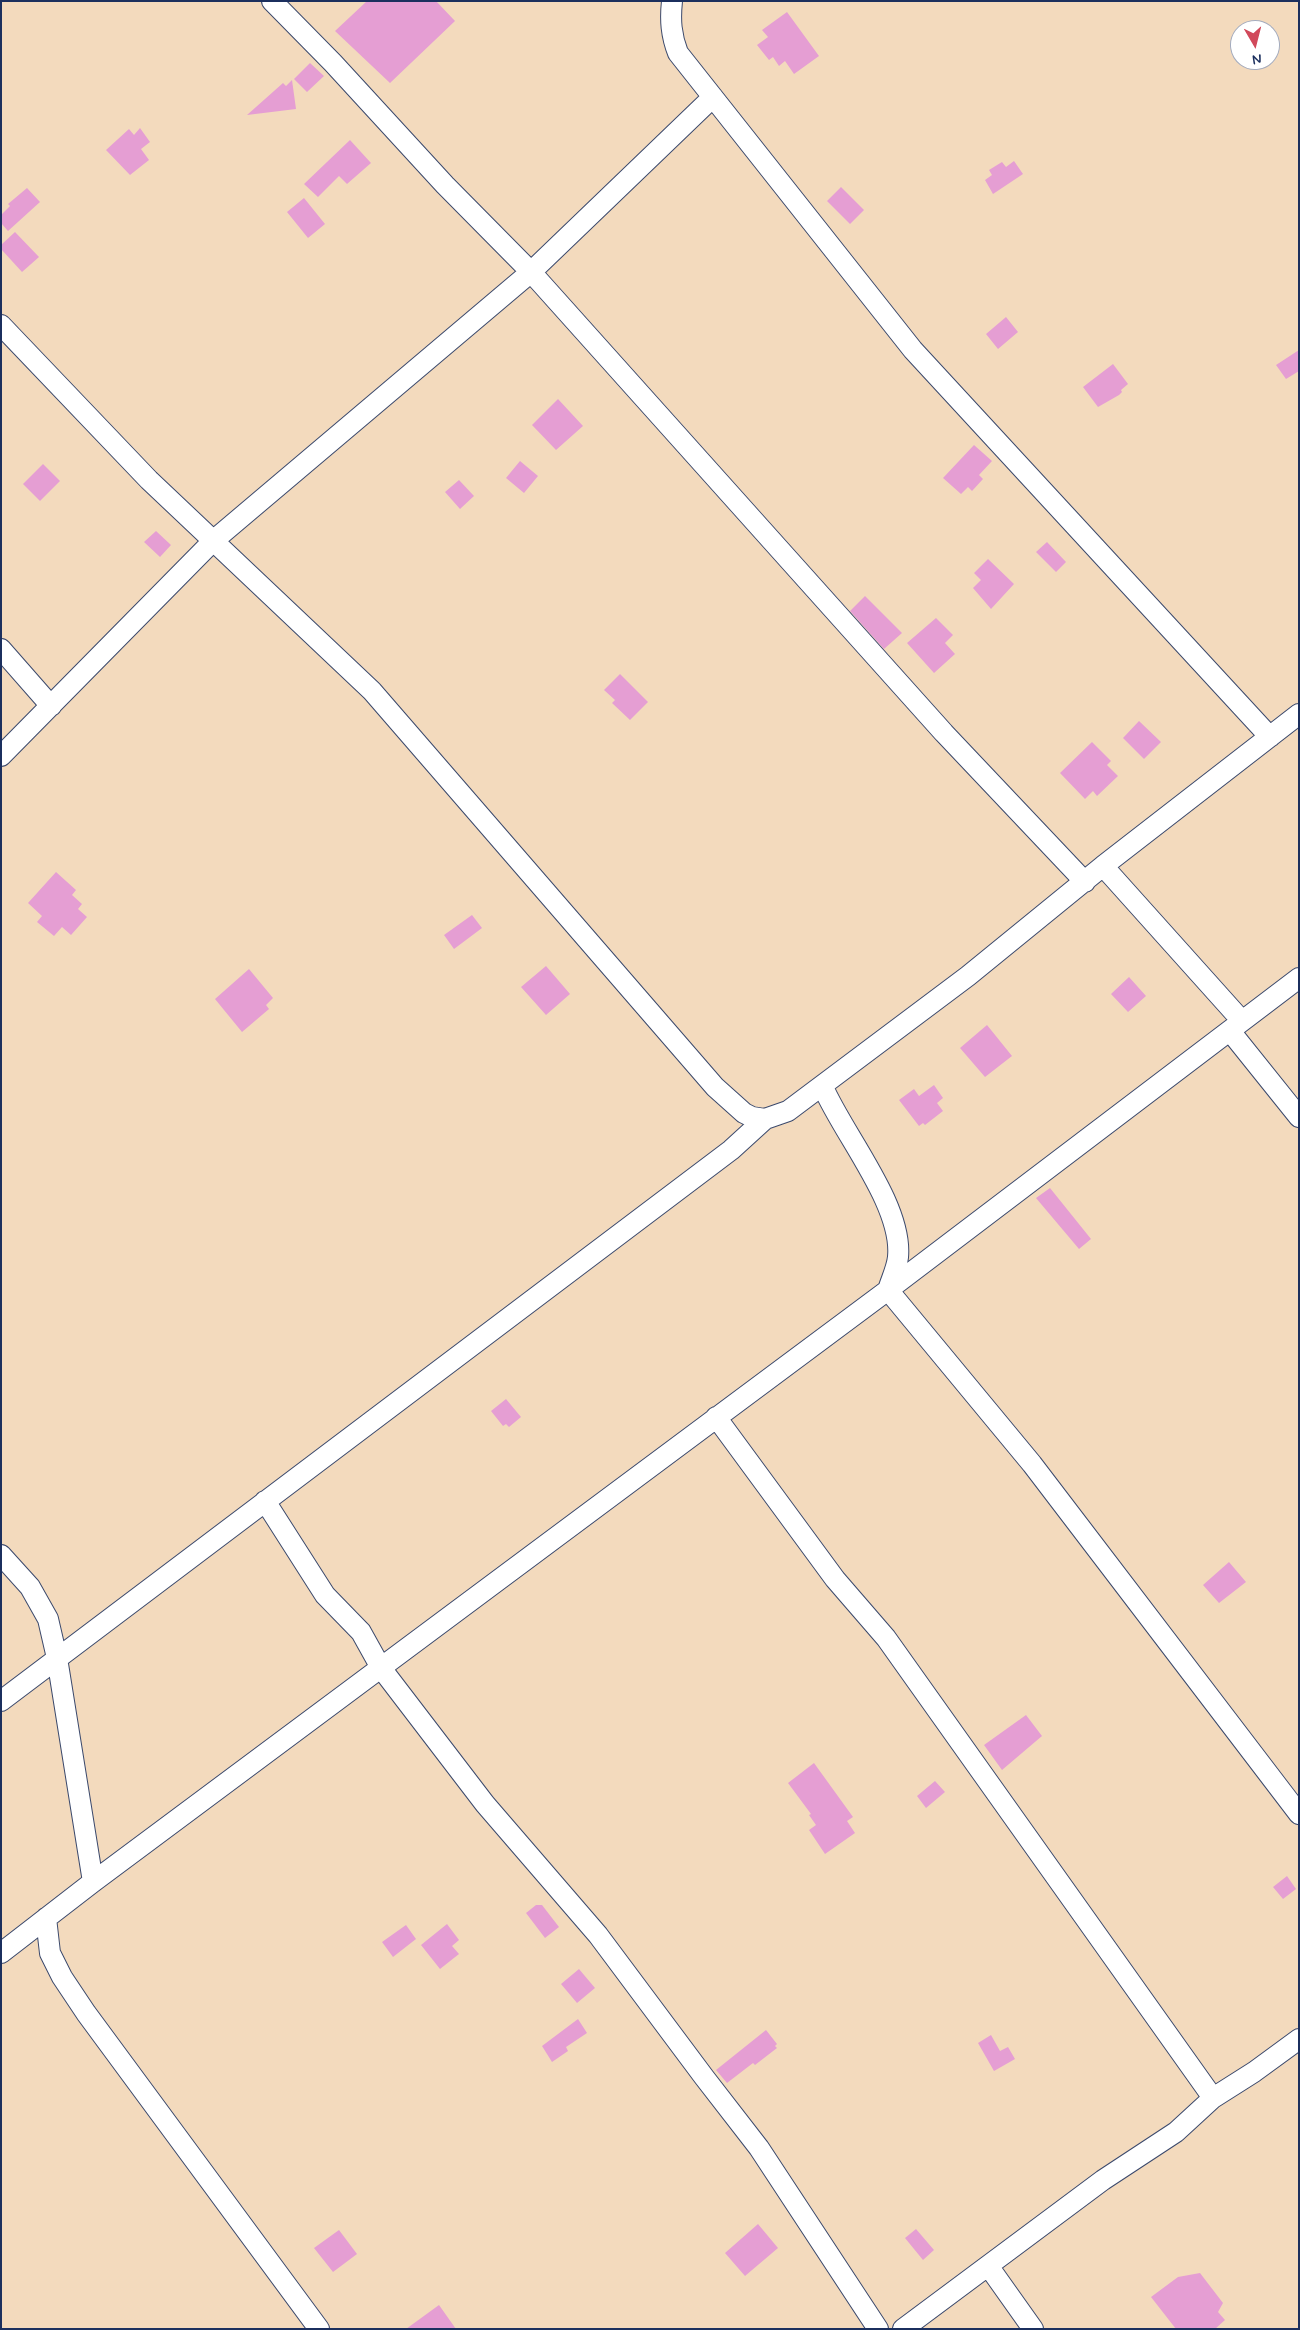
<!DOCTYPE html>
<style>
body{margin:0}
#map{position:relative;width:1300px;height:2330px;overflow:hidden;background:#f3dabd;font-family:Mynerve,sans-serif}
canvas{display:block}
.frame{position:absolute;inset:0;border:2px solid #1b2f5e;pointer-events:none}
.north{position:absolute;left:1230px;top:20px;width:50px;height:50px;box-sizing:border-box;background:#fff;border:1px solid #a4acbf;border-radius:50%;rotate:172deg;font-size:14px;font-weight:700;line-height:20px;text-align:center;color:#1b2f5e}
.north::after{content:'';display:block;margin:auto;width:18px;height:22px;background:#d1495b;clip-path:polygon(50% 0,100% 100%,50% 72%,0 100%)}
</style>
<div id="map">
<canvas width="1300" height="2330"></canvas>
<div class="frame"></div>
<div class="north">N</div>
</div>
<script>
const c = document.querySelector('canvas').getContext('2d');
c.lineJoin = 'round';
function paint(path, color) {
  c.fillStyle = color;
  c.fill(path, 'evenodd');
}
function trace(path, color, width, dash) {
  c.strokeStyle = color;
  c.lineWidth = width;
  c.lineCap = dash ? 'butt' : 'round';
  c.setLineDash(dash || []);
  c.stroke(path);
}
paint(new Path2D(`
 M367 1H436L455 21 390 83 335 31Z
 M787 12 819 56 794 74 785 61 779 66 773 57 769 60 757 45 768 37 762 30Z
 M310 63 324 76 307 92 294 79Z
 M292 80 296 109 247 115 283 83 286 86Z
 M140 128 150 142 141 149 149 160 130 175 106 150 129 129 134 135Z
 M350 140 371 163 347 184 339 176 318 197 304 184Z
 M1014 161 1023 174 993 194 985 180 992 175 989 170 1002 162 1006 167Z
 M841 187 864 210 850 224 827 201Z
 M27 188 40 202 8 231 1 223V215L10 206 8 204Z
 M304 198 325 224 308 238 287 212Z
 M15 232 39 257 22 272 1 249V245Z
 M1006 317 1018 332 998 349 986 334Z
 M1299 350V371L1286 379 1276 365Z
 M1113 364 1128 384 1121 390 1122 392 1119 395 1098 407 1083 387Z
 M558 399 583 426 556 450 532 425Z
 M974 445 992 461 979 475 983 479 972 491 968 487 961 494 943 478Z
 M520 461 538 476 524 493 506 478Z
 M43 464 60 481 40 501 23 484Z
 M459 480 474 496 460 509 445 492Z
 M156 531 171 545 160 557 144 542Z
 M1047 542 1066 562 1056 572 1036 552Z
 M988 559 1014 584 991 609 973 588 981 580 974 573Z
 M865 596 902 633 884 649 850 611Z
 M936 618 953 635 945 643 955 654 934 673 907 643Z
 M620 674 648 702 630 720 612 703 615 700 604 690Z
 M1139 721 1161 742 1144 759 1123 738Z
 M1092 742 1111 761 1107 765 1118 776 1097 796 1093 791 1085 799 1060 773Z
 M56 872 76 890 72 895 82 904 78 909 87 917 71 935 62 927 54 936 37 922 42 916 28 903Z
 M472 915 482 928 454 949 444 935Z
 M546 966 570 994 546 1015 521 987Z
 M249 969 273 998 266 1005 269 1009 242 1032 215 999Z
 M1129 977 1146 996 1128 1012 1111 994Z
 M987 1025 1012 1056 985 1077 960 1048Z
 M934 1085 943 1098 937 1103 943 1111 925 1125 923 1123 919 1126 899 1100 914 1089 919 1096Z
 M1050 1188 1091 1239 1079 1249 1036 1198Z
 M506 1399 521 1417 509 1427 506 1424 503 1426 491 1411Z
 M1229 1562 1246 1582 1219 1603 1203 1585Z
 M1026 1715 1042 1736 1002 1770 984 1745Z
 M814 1763 853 1817 847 1821 855 1833 825 1854 809 1830 816 1825 809 1815 811 1814 788 1783Z
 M935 1781 945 1792 926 1808 917 1796Z
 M1287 1876 1296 1889 1283 1899 1273 1887Z
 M536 1905H542L559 1927 545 1938 526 1913Z
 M447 1924 459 1940 452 1946 459 1954 440 1969 421 1945Z
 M406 1925 416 1939 393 1957 382 1942Z
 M579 1969 595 1988 577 2003 561 1984Z
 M578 2019 587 2033 566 2047 568 2051 552 2062 542 2046Z
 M766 2030 777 2044 775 2046 777 2048 755 2065 753 2063 727 2083 716 2070Z
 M991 2035 1000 2051 1008 2047 1015 2059 994 2071 978 2043Z
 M758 2224 778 2248 745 2276 725 2253Z
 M916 2229 934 2250 923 2260 905 2238Z
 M339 2230 357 2254 333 2272 314 2248Z
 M1200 2273 1223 2303 1218 2312 1225 2320 1215 2329H1176L1151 2297 1178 2277Z
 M439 2305 456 2329H406Z`), '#e59ed3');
const street = new Path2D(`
 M272 1 333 63 445 185 531 272 944 733 1085 882
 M672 1C670 20 671 35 678 53L913 350 1270 737
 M1 325 149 480 372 691 715 1087 744 1113 752 1117 765 1119 788 1111 968 976 1103 866 1299 714
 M1 649 51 706
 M1 756 213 541 531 272 713 97
 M1103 866 1242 1021
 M1230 1031 1299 1117
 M823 1087C843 1134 903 1205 898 1257 897 1268 891 1280 888 1290L1032 1464 1299 1814
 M716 1417 835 1579 886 1638 1213 2098
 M265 1501 325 1595 361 1632 381 1668 485 1804 598 1935 704 2077 759 2148 878 2329
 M1 1555 30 1587 48 1619 57 1658 93 1882
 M1 1701 731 1150 765 1119
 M46 1918 50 1953 62 1977 86 2013 319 2329
 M1 1953 93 1882 888 1290 1299 978
 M989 2267 1033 2329
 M903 2329 1103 2180 1176 2132 1213 2098 1254 2072 1299 2039`);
trace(street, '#3b496c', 22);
trace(street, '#fff', 20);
</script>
